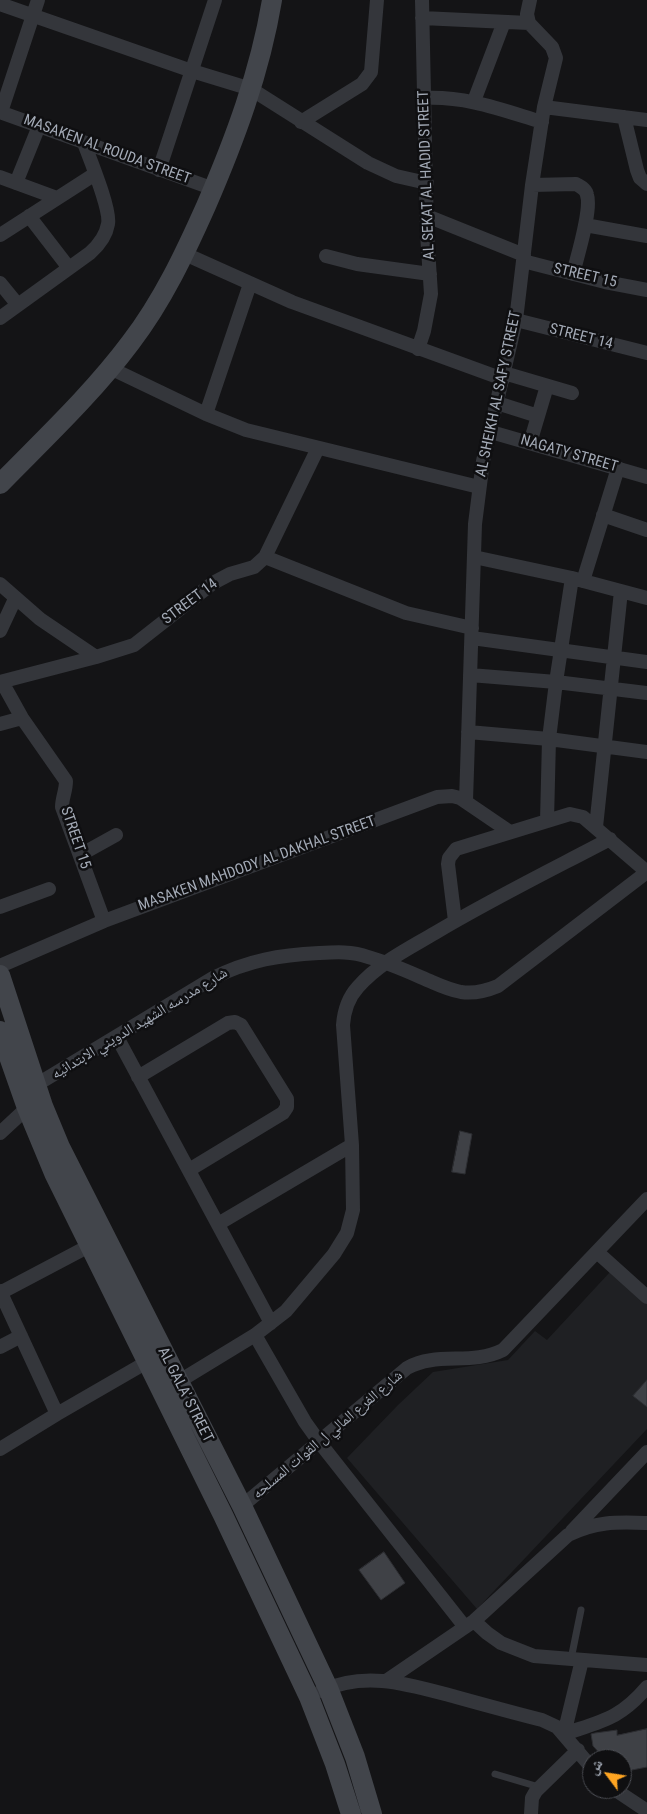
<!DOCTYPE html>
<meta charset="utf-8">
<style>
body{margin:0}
#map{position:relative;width:647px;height:1814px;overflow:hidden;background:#141416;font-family:"Roboto Condensed","Noto Naskh Arabic",sans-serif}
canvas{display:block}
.north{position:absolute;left:582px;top:1749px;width:50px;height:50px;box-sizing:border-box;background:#0f0f11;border:1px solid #4b4d53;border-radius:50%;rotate:301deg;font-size:14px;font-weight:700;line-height:20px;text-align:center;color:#a4abb7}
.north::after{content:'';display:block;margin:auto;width:18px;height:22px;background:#ffa522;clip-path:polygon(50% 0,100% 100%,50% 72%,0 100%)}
</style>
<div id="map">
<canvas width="647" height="1814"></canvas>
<div class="north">ش</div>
</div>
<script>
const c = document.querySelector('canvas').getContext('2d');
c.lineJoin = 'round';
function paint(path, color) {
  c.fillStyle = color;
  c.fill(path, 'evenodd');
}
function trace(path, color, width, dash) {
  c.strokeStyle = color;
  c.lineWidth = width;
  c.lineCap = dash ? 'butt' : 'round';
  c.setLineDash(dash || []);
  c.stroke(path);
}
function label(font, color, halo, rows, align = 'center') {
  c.font = font + ' "Roboto Condensed","Noto Naskh Arabic",sans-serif';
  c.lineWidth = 5;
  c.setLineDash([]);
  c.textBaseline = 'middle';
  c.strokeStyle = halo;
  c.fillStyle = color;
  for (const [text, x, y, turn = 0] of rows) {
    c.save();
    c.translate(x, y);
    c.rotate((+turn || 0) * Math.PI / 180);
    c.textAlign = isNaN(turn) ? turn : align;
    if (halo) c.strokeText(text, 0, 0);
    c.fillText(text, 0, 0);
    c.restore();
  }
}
paint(new Path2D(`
 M610 1272 647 1304V1429L477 1609 347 1458 398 1405 433 1372 508 1360 535 1331 547 1340Z`), '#1f2023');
const building = new Path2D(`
 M460 1131 472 1134 465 1174 452 1172Z
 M647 1380V1407L633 1396Z
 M384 1552 405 1583 381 1600 359 1570Z
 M647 1729V1767L622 1772V1759H605L593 1746 591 1734 595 1733 617 1730V1735Z`);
paint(building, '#3f4146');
trace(building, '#2d2e32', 1);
trace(new Path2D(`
 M571 1659 581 1610
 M495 1774 539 1787`), '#34363b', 7);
trace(new Path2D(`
 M0 4 192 71 251 89 368 163 396 176 427 183
 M422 18 529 23
 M424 98C467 96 502 110 542 122
 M474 101 504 22
 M544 107 647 120
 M0 112 214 189
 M1 112 38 0
 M624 117 637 170 640 178 647 184
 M301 122 362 84 371 72 377 0
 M159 170 215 0
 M0 177 57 198
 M16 183 39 126
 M532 185 576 184C581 187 586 189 587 195 592 210 577 257 573 274
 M29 216 69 268
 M427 216 524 255
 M585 225 647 236
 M0 235 95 174
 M185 254 292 302 503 379
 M326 256 357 264 430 274
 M523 261 605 282 647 290
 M0 283 18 305
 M0 318 90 253C99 245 106 236 108 224 111 210 90 159 84 143
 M516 320 647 353
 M418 349 424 331 431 294 427 233 422 0
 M110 368 206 414 246 430 479 487
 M504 373 572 393
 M497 403 538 416
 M206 414 250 284
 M491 432 647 477
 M530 443 547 386
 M603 515 647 530
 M265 557 406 613 472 628
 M474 557 572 578 647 598
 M583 581 618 468
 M0 584 40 619 96 657
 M0 631 15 599
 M472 638 647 662
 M470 675 556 682 647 693
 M0 682 96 657 134 645 213 583 230 574 254 567 265 557 318 448
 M2 682 22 718 66 781C66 791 62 798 62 807L104 921
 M0 724 22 718
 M468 732 549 739 647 752
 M466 801 475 524 483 461 516 320 532 185 544 107 556 58 552 47 529 23 527 14 530 0
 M547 821 549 739 556 682 572 578
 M596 827 621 591
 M80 855 116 835
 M0 907 49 889
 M455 921 448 864 449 858 456 849 570 814 583 817 647 872
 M0 966 104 921 437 797 452 796 460 798 510 832
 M117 1037 271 1323
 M138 1077 228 1023 235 1022 241 1025 287 1099V1107L283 1113 189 1170
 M36 1085 213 978C249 960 280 955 319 953 336 952 352 951 368 957 390 963 411 973 432 982 441 986 451 990 461 992 474 994 486 991 498 986L647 872
 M0 1133 27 1108
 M218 1224 352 1145
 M597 1252 647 1297
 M0 1291 57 1414
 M0 1293 89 1246
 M255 1335 305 1422 320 1443 465 1627
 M0 1347 21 1336
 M173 1385 255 1335 286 1311 334 1254 347 1233 353 1210 352 1145 343 1025C344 1011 348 998 358 987 379 963 408 949 435 933 492 899 551 870 610 839
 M0 1449 57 1414 147 1362
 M242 1506 407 1368C437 1351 471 1366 503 1350L647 1199
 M572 1531 647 1452
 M474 1621 487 1633 501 1643 534 1656 647 1665
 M386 1681 474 1621 568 1535C596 1521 617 1522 647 1523
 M321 1691C367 1670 410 1685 456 1697 485 1705 514 1713 542 1720L557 1727 592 1768
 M564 1734C602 1721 620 1719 647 1687
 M564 1734 582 1660
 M614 1789 647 1811
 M531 1814 532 1798 536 1791 578 1750`), '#34363b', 14);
trace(new Path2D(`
 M0 484C45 438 93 393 131 342 163 300 185 253 206 206 235 139 260 72 272 0
 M0 975 43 1106 60 1147 242 1506 328 1688 355 1757 372 1814
 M0 1031 27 1108 54 1173 223 1515 309 1697 335 1764 351 1814`), '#42454b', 20);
label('15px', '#a4abb7', '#0f0f11', [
 ["MASAKEN AL ROUDA STREET",107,150,20],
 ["AL SEKAT AL HADID STREET",427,175,-92],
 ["STREET 15",585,276,13],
 ["STREET 14",581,337,14],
 ["AL SHEIKH AL SAFY STREET",499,394,-78],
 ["NAGATY STREET",569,454,16],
 ["STREET 14",190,602,-37],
 ["STREET 15",75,838,71],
 ["MASAKEN MAHDODY AL DAKHAL STREET",257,864,-20],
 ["شارع مدرسه الشهيد الدويني الابتدائيه",140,1024,-31],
 ["AL GALA' STREET",185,1395,63],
 ["شارع الفرع المالي ل القوات المسلحه",328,1435,-40]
]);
</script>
